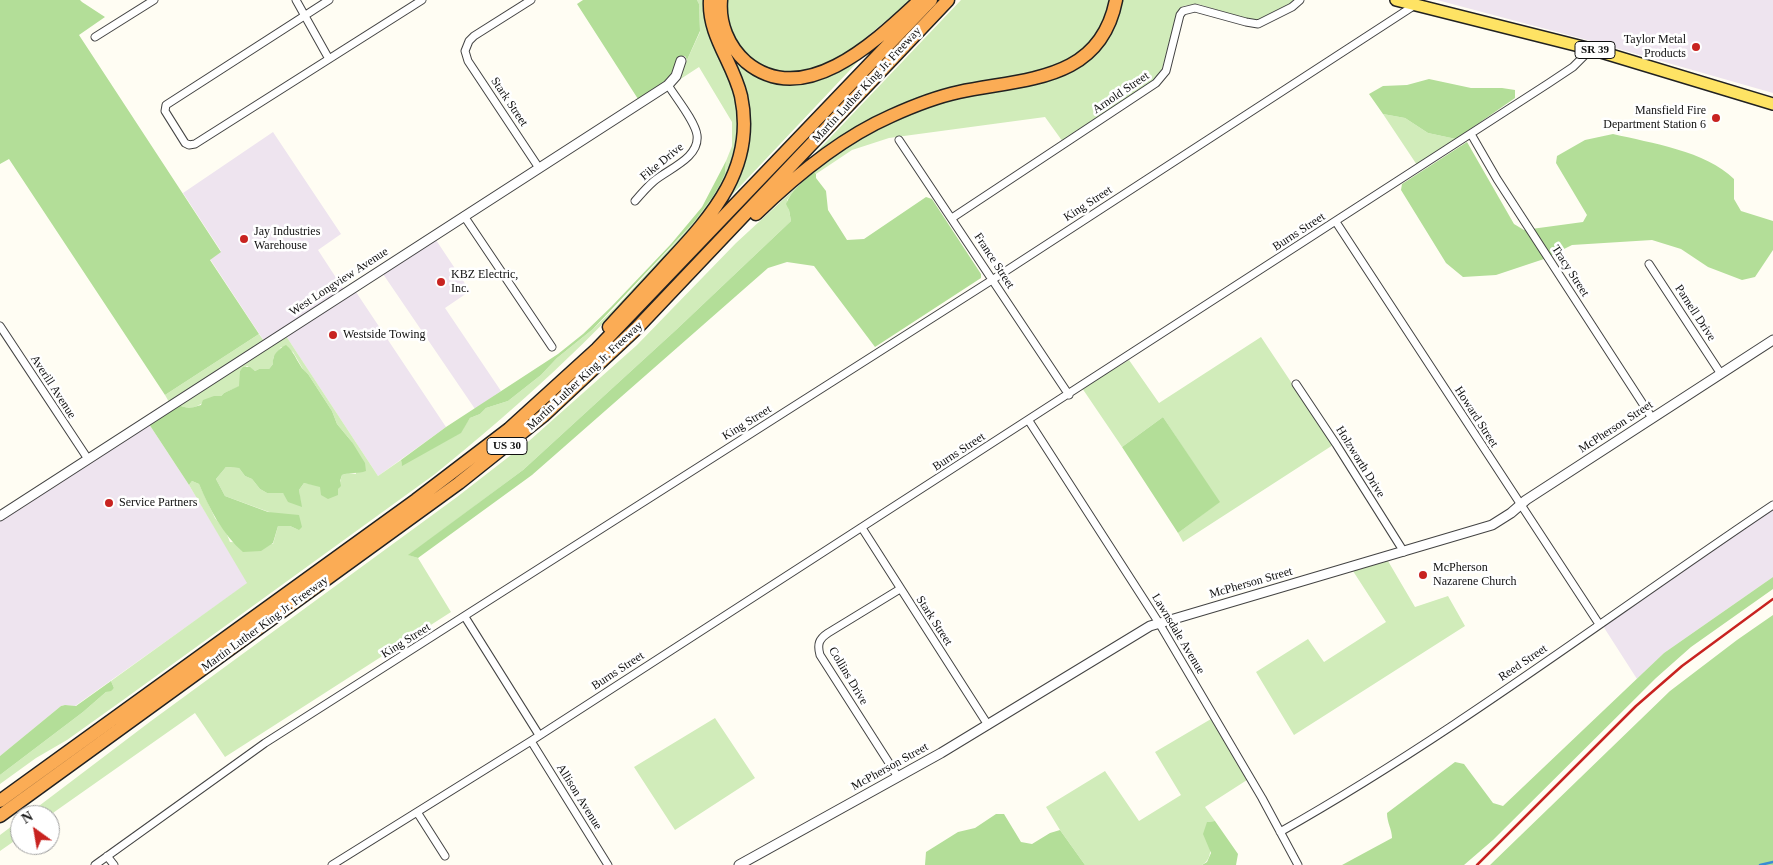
<!DOCTYPE html>
<style>
body{margin:0}
#map{position:relative;width:1773px;height:865px;overflow:hidden;background:#fffdf3;font-family:"Times New Roman",serif}
canvas{display:block}
.north{position:absolute;left:10px;top:805px;width:50px;height:50px;box-sizing:border-box;background:#fff;border:1px solid #9f9f9f;border-radius:50%;rotate:328deg;font-size:14px;font-weight:700;line-height:20px;text-align:center;color:#101010}
.north::after{content:'';display:block;margin:auto;width:18px;height:22px;background:#c82320;clip-path:polygon(50% 0,100% 100%,50% 72%,0 100%)}
</style>
<div id="map">
<canvas width="1773" height="865"></canvas>
<div class="north">N</div>
</div>
<script>
const c = document.querySelector('canvas').getContext('2d');
c.lineJoin = 'round';
function paint(path, color) {
  c.fillStyle = color;
  c.fill(path, 'evenodd');
}
function trace(path, color, width, dash) {
  c.strokeStyle = color;
  c.lineWidth = width;
  c.lineCap = dash ? 'butt' : 'round';
  c.setLineDash(dash || []);
  c.stroke(path);
}
function label(font, color, halo, rows, align = 'center') {
  c.font = font + ' "Times New Roman",serif';
  c.lineWidth = 5;
  c.setLineDash([]);
  c.textBaseline = 'middle';
  c.strokeStyle = halo;
  c.fillStyle = color;
  for (const [text, x, y, turn = 0] of rows) {
    c.save();
    c.translate(x, y);
    c.rotate((+turn || 0) * Math.PI / 180);
    c.textAlign = isNaN(turn) ? turn : align;
    if (halo) c.strokeText(text, 0, 0);
    c.fillText(text, 0, 0);
    c.restore();
  }
}
paint(new Path2D(`
 M1437 0H1773V93L1591 41Z
 M273 132 341 234 318 250 346 293 354 289 446 427 378 476 282 330 264 341 210 259 221 251 183 193Z
 M434 237 470 291 445 308 501 391 475 409 381 271Z
 M149 424 189 485 248 583 75 706 65 705 61 706 0 756V521Z
 M1773 505V577L1664 653 1637 679 1603 626Z`), '#eee4ef');
paint(new Path2D(`
 M697 0H704C704 35 715 42 727 71 737 93 742 121 737 145 729 191 694 224 664 258 595 337 517 408 435 474L123 700 67 740 36 758 0 784V775L83 712 106 692 114 688 111 681 247 583 189 485 192 481 199 484 215 518 226 532 230 542 273 544 278 526H290L299 530 269 512 225 496 216 479 226 467 239 468 245 476 252 479 260 489 267 493H283L301 506 299 490 304 483 338 489 342 475 348 473 356 474 352 442 337 424 332 411 308 374 304 371 293 352 281 347 273 358V364L269 369H259L255 371 247 366 240 371V386L224 393 221 396C204 395 199 415 179 405L286 336 378 476 401 460 402 465 460 433 470 418 480 414 486 408 508 401 541 375 557 358 593 329 615 308 694 222 712 198 725 174 726 161 732 146V122L699 67 676 82 681 73 700 32 699 4Z
 M725 0H911L841 58 800 75 770 70 749 58 739 47 726 21Z
 M961 0H1110L1100 30 1081 53 1055 68 952 89 807 162Z
 M1121 0H1296L1287 7 1256 22 1198 4 1183 6 1177 12 1162 69 1153 82 1063 142 1045 117 889 138 852 150 816 174 814 172C844 147 876 126 912 112 958 95 1007 88 1055 78 1096 64 1111 41 1121 0Z
 M867 52 729 198 728 197 745 158 731 54 791 84 811 82 835 72Z
 M1383 114 1405 118 1428 133 1456 139 1417 165Z
 M799 185 787 200 791 221 677 329 523 470 409 555 418 558 451 612 225 757 195 713 50 815H27L151 721 457 497 529 441 637 345 736 243Z
 M259 334 264 341 169 402 165 395Z
 M1261 337 1333 445 1183 542 1178 533 1219 502 1163 417 1122 447 1082 388 1129 360 1159 403Z
 M1388 561 1415 607 1448 596 1465 626 1294 735 1256 672 1308 639 1324 662 1386 622 1353 571Z
 M715 718 755 778 675 830 634 767Z
 M1211 719 1247 780 1205 807 1215 821 1207 822C1209 836 1216 857 1202 865H1085L1060 830 1046 807 1105 771 1139 821 1181 795 1155 752Z
 M20 820V837L0 851V835Z`), '#d1ecba');
paint(new Path2D(`
 M0 0H80L82 2 105 17 79 35 221 252 210 260 259 334 165 395 9 159 0 164Z
 M583 0H697L699 4 700 31 687 60 685 56H679C675 61 675 68 671 74 664 85 648 92 638 99L577 4Z
 M1429 79 1471 88H1502L1515 90V98L1456 139 1428 133 1405 118 1383 114 1369 94 1383 86 1407 85Z
 M1613 134C1651 143 1706 151 1734 179V199L1741 211 1773 221V250L1755 277 1742 280 1708 267 1681 249 1652 240 1572 245 1544 259 1496 275 1463 277 1446 263 1401 190 1402 184 1467 142 1514 224 1524 230 1583 222 1587 215 1556 163 1557 156 1585 140Z
 M726 161 725 174 719 186 712 198 694 222 593 329 557 358 541 375 508 401 486 408 480 414 470 418 461 433 402 466 401 460 446 427 558 354 583 334 611 307 671 244 702 207Z
 M814 172 816 174V178L826 191 828 210 847 240 864 239 926 197 932 199 981 274V278L875 347 814 266 787 262 768 268 532 475 418 558 408 555 523 470 677 329 791 221 789 210 786 204C791 191 803 181 814 172Z
 M286 345C296 353 298 367 308 374L332 411 337 424 352 442 360 455 365 463 366 471C358 474 350 472 342 475L340 481 341 486 338 489V495L328 499 321 495 320 487 304 483 299 490 302 507 288 502 283 493H267L260 489 252 479 245 476 239 468 226 467 216 479 225 496 268 512 299 515 302 527 299 530 290 526H278L273 543 261 551 243 552C223 535 209 508 199 484L192 481 189 485 149 424 179 405C187 409 192 408 201 405L203 400 214 396H221L224 393 239 386 240 371 243 367H250L255 371 259 369H269L273 364C272 355 278 349 286 345Z
 M1163 417 1220 502 1178 533 1122 447Z
 M1773 577V589L1691 647 1656 678 1493 840 1464 865H1342L1392 838C1392 829 1387 823 1387 813L1455 762 1464 764 1493 803 1503 806 1664 653Z
 M1773 615V865H1490L1670 691 1737 640Z
 M111 681 114 688 111 691 106 692 83 712 0 775V756L61 706 65 705 76 706Z
 M996 814H1004L1021 842 1032 844 1050 833 1060 830 1085 865H925L926 852 958 832 975 828Z
 M1215 821 1238 854 1236 865H1202L1207 862 1211 853 1203 834 1207 822Z`), '#b3de98');
trace(new Path2D(`
 M1760 865 1773 862`), '#388cd4', 2.5);
const minor = new Path2D(`
 M296 0 329 59
 M329 0 166 105 165 111 185 143 189 145 195 144 422 0
 M531 0 474 36 469 41 465 51 468 61 539 168
 M95 37 154 0
 M1471 134 1497 179 1652 418
 M899 140 1069 395
 M635 201C641 194 647 187 654 181 668 169 700 158 697 135 695 121 676 98 668 85
 M464 216 552 347
 M952 218 1156 83 1166 71 1180 15 1183 11 1195 8 1246 22 1258 24 1292 7 1300 0
 M1336 222 1599 624
 M1649 264 1721 374
 M0 326 88 459
 M1296 384 1336 444 1404 552
 M1029 421 1159 623 1262 798 1298 865
 M862 528 988 725
 M465 617 539 735
 M531 741 608 865
 M898 777 820 655C817 644 819 639 828 633L900 589
 M417 812 445 856
 M1280 832C1452 735 1609 615 1773 505
 M107 856 114 865
 M95 865 265 743 992 280 1415 5
 M332 865 531 741 1549 83 1573 67 1591 49`);
const tertiary = new Path2D(`
 M0 516 668 85 676 76 681 61
 M739 865 941 753 1150 626 1492 525 1511 513 1526 500 1773 340`);
const primary = new Path2D(`
 M1396 0 1591 49 1773 104`);
const motorway = new Path2D(`
 M721 0C719 23 728 46 746 62 805 111 878 39 920 0
 M756 214C795 176 841 138 891 116 913 106 936 97 959 92 1025 78 1100 82 1116 0
 M609 327C629 305 649 284 668 263 713 215 756 167 741 96 733 62 708 36 710 0
 M0 801 416 500 509 429 597 349 931 0
 M0 816 459 483 543 416 637 328 948 0`);
trace(minor, '#434343', 9);
trace(tertiary, '#434343', 11);
trace(primary, '#212121', 14);
trace(motorway, '#212121', 15);
trace(minor, '#fff', 7);
trace(tertiary, '#fff', 9);
trace(primary, '#fee364', 11);
trace(motorway, '#fbac55', 12);
trace(new Path2D(`
 M1477 865 1636 706 1682 666 1773 599`), '#c82320', 2.5);
for (const [x, y, r, color] of [
 [1696,47,5,"#c82320"],
 [1716,118,5,"#c82320"],
 [244,239,5,"#c82320"],
 [441,282,5,"#c82320"],
 [333,335,5,"#c82320"],
 [109,503,5,"#c82320"],
 [1423,575,5,"#c82320"]
]) {
  const dot = new Path2D();
  dot.arc(x, y, r, 0, 2 * Math.PI);
  c.fillStyle = color;
  c.fill(dot);
  trace(dot, '#fff', 2);
}
for (const [x, y, w] of [
 [1595,50,40],
 [507,446,40]
]) {
  const box = new Path2D();
  box.roundRect(x - w / 2, y - 8.5, w, 17, 4);
  c.fillStyle = '#fff';
  c.fill(box);
  trace(box, '#101010', 1);
}
label('bold 11px', '#101010', null, [
 ["SR 39",1595,50],
 ["US 30",507,446]
]);
label('12px', '#101010', '#fff', [
 ["Taylor Metal",1686,40,"right"],
 ["Products",1686,54,"right"],
 ["Mansfield Fire",1706,111,"right"],
 ["Department Station 6",1706,125,"right"],
 ["Jay Industries",254,232],
 ["Warehouse",254,246],
 ["KBZ Electric,",451,275],
 ["Inc.",451,289],
 ["Westside Towing",343,335],
 ["Service Partners",119,503],
 ["McPherson",1433,568],
 ["Nazarene Church",1433,582]
], 'left');
label('12px', '#101010', '#fff', [
 ["Martin Luther King Jr. Freeway",867,85,-47],
 ["Arnold Street",1121,93,-34],
 ["Stark Street",509,102,56],
 ["Fike Drive",662,162,-39],
 ["King Street",1088,204,-33],
 ["Burns Street",1299,232,-33],
 ["France Street",994,261,57],
 ["Tracy Street",1570,271,57],
 ["West Longview Avenue",339,282,-33],
 ["Parnell Drive",1695,313,57],
 ["Martin Luther King Jr. Freeway",585,376,-43],
 ["Averill Avenue",53,387,57],
 ["Howard Street",1476,417,57],
 ["King Street",747,423,-32],
 ["McPherson Street",1616,427,-33],
 ["Burns Street",959,452,-33],
 ["Holzworth Drive",1360,462,58],
 ["McPherson Street",1251,583,-16],
 ["Stark Street",934,621,57],
 ["Martin Luther King Jr. Freeway",265,624,-36],
 ["Lawnsdale Avenue",1178,634,59],
 ["King Street",406,641,-32],
 ["Reed Street",1523,663,-34],
 ["Burns Street",618,671,-33],
 ["Collins Drive",848,676,59],
 ["McPherson Street",890,767,-29],
 ["Allison Avenue",579,797,58]
]);
</script>
